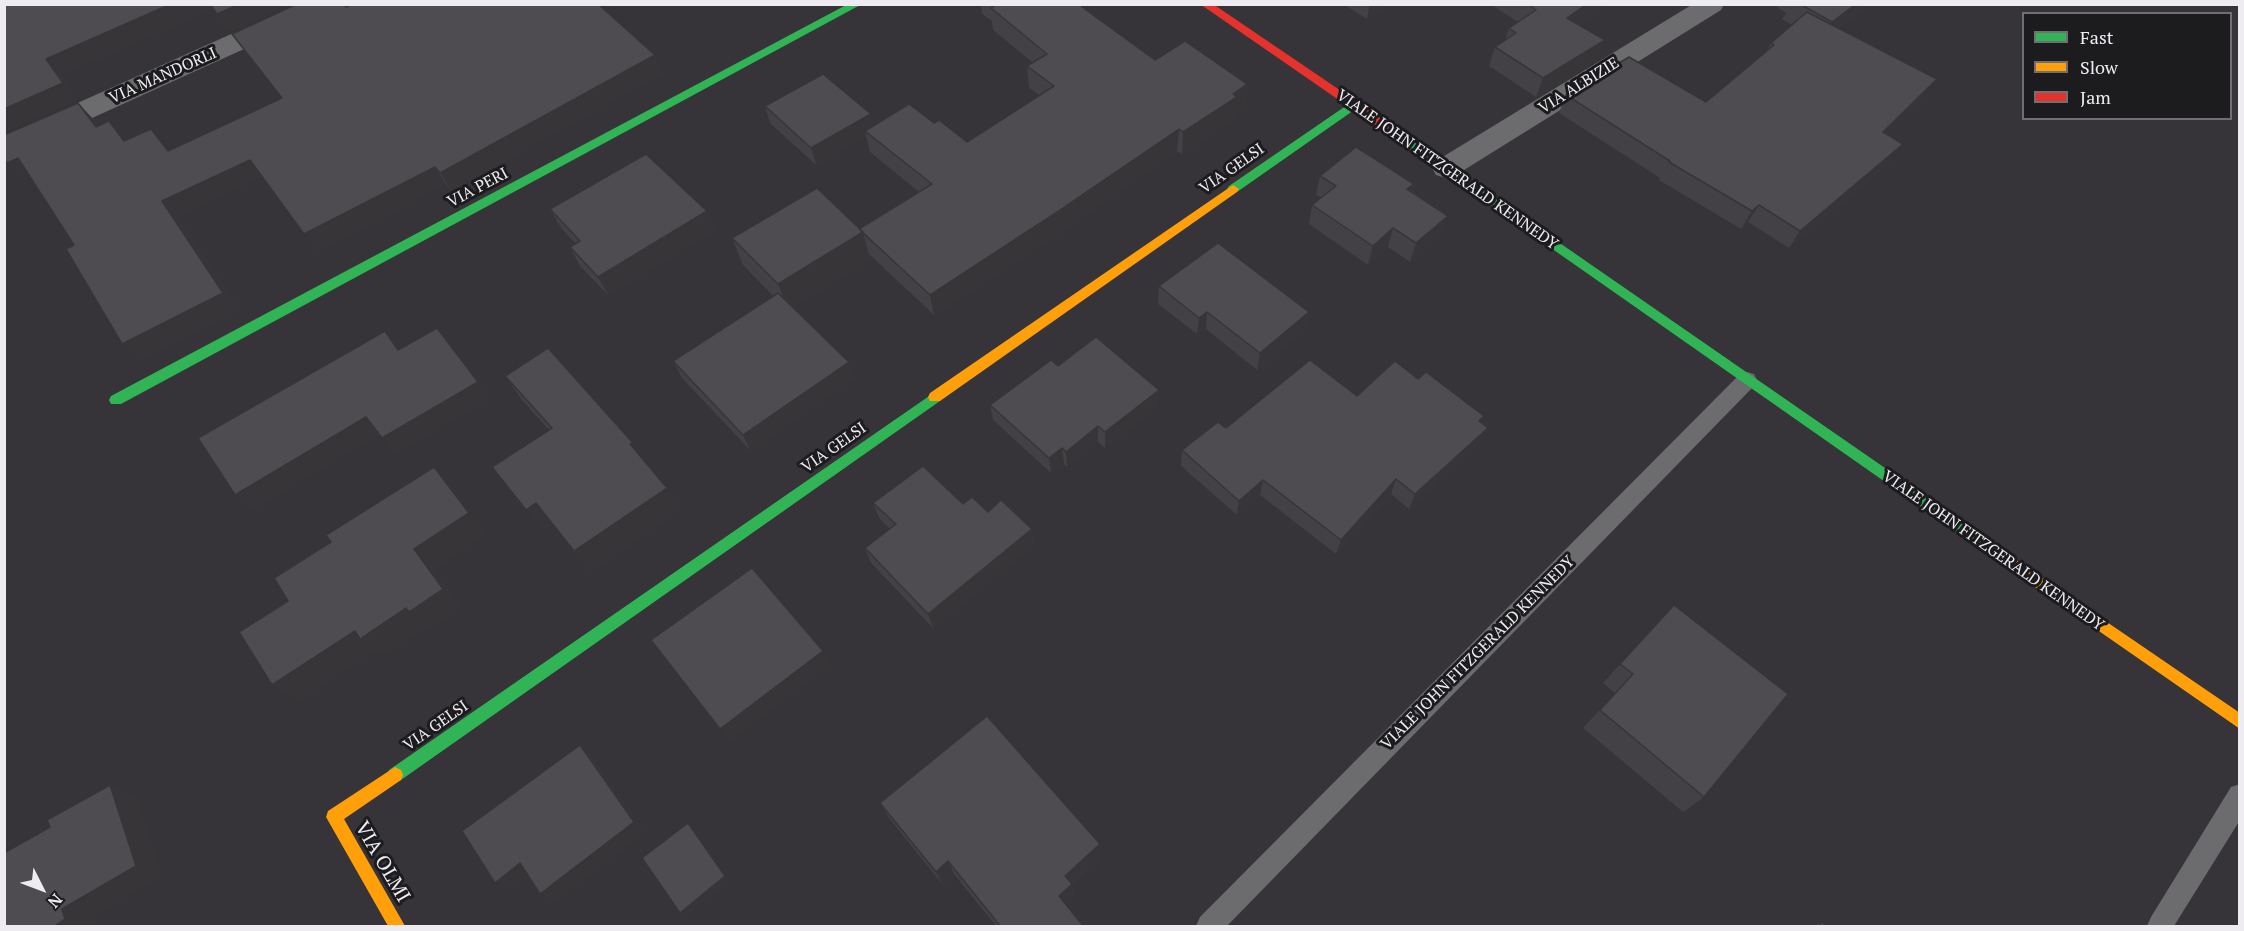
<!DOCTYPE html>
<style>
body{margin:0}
#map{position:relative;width:2244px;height:931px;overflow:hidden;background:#363438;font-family:"PT Serif",serif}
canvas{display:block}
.frame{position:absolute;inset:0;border:6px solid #eeecf1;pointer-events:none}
.legend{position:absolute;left:2022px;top:12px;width:210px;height:108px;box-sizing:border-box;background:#1c1b1e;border:2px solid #706f72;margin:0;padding:8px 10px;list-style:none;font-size:18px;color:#eeecf1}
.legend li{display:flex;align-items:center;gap:12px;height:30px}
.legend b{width:30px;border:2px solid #706f72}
.north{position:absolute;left:12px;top:859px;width:60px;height:60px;-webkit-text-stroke:4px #1c1b1e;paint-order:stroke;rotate:132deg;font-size:16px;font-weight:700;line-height:24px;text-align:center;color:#eeecf1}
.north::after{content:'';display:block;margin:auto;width:21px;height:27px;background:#eeecf1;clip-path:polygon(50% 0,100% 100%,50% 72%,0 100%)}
</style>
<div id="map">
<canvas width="2244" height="931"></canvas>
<div class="frame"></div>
<ul class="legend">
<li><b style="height:8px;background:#30b455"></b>Fast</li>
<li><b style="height:8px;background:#ff9f0a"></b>Slow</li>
<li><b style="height:8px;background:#e5322d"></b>Jam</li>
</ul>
<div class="north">N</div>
</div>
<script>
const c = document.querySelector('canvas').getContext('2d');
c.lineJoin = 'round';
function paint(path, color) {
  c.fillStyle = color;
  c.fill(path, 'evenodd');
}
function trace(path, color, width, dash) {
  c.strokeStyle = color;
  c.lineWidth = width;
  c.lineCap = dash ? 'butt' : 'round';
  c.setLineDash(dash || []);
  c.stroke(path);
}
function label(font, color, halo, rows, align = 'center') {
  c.font = font + ' "PT Serif",serif';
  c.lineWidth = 6;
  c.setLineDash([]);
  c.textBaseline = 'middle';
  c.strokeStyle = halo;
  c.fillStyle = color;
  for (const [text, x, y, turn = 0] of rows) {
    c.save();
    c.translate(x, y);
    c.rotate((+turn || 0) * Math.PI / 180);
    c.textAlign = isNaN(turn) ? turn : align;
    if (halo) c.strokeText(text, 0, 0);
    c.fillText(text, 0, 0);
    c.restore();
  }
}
paint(new Path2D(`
 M1747 372 1754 374 1757 380 1754 386 1227 926H1196L1200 917 1740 374Z
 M2240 784V820L2174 926H2147L2151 917 2231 787Z`), '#6c6b6e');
paint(new Path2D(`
 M298 4H333L330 10 4 158V136Z
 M1693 4H1724L1721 10 1456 175 1446 178 1436 175 1432 168 1436 161Z`), '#6c6b6e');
paint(new Path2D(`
 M848 4H862L121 404H111L109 400 111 396Z
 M1353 101 1358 105 1357 108 1237 192H1229L1227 189 1229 186Z
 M1405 136 2008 553 2010 557 2008 561 2003 563 1998 561 1401 143V137Z
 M935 392 940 393 942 397 940 401 401 780 395 783 389 780 387 775 389 770Z`), '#30b455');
paint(new Path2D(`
 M1233 185 1239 189 1237 192 940 401H930L928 397 930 393Z
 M2003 551 2240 713V729L1998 561 1996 557 1998 553Z
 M395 767 401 770 403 775 401 780 344 819 405 926H388L326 817 328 811Z`), '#ff9f0a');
paint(new Path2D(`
 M1200 4H1213L1409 137V143H1401Z`), '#e5322d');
paint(new Path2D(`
 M981 4H1081V7L1155 60 1247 84 1245 106 1235 113V119L1182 154 1177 151 1058 234 934 315 869 254 870 259 793 307 849 362 854 378 750 450 682 378 673 361 773 296 743 265 732 238 859 229 919 192 870 152 866 136 816 165 770 123 765 106 873 126 934 123 967 142 1039 95 1029 88 1027 66 1032 62 993 30 992 21 982 14Z
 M1343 4H1389L1367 19Z
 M1490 4H1610L1579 25 1605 40 1597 60 1536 97 1489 66 1495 47 1505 40 1509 28 1518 22Z
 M1779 4H1868L1866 7 1838 28 1924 97 1886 134 1891 162 1789 248 1748 222 1741 229 1659 180 1660 178 1559 113 1566 95 1706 102 1767 51 1771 43 1792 25 1782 19 1786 13 1777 7Z
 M600 6 662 73 451 190 446 184 317 250 262 177 178 218 238 308 140 359 74 245 30 177 25 180 78 103 99 126 127 140 151 129 169 151 281 98 346 7Z
 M1320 176 1414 184 1412 192 1441 235 1410 262 1388 247 1368 265 1309 224 1312 205 1321 198 1316 195Z
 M550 209 707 211 715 230 608 295 580 266 570 247 576 244 561 228Z
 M1159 286 1309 312 1305 329 1257 370 1206 329 1197 334 1158 304Z
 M1058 366 1158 405 1105 448 1098 442 1067 467 1064 464 1051 473 993 420 990 405Z
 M505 376 644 460 681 509 591 572 553 525 544 531 549 430 522 400Z
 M1418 379 1488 428 1481 443 1409 509 1391 494 1336 554 1260 495 1237 515 1181 466 1182 450Z
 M873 503 963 504 988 512 1032 529 1034 544 933 628 871 563 865 548 890 529 879 518Z
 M1674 605 1704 797 1683 812 1583 728 1615 693 1603 683Z
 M880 803 1100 857 1072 884 1073 896 1065 904 1084 927H997L954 874 943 885 889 818Z
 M1822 922 1827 927H1811Z`), '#434145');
paint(new Path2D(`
 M171 4H209L216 13 207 17 205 13 62 76 79 100 4 133V109L46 59Z
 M240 4H291L230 32 217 14Z
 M1370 4H1389L1367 19Z
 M1587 4H1610L1560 38 1567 18Z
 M1856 4H1868L1866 7 1820 41 1832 22Z
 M1605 40 1597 60 1536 97 1543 78Z
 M655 55 662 73 451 190 440 173Z
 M1937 79 1924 97 1870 150 1883 132Z
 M1247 84 1245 106 1235 113V119L1182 154 1183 132Z
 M78 103 94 120 112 144 96 127Z
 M871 114 875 131H865L866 136 816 165 811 148Z
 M109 121 125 138 140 158 124 141Z
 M151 129 166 146 183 168 168 151Z
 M1179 129 1177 151 1058 234 934 315 930 295Z
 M1903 144 1891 162 1789 248 1800 231Z
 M18 158 36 175 25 180 7 163Z
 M250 160 263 177 178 218 238 308 140 359 122 344 162 201Z
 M435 167 446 184 317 250 304 234Z
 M1414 184 1408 204 1407 189Z
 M1759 205 1748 222 1741 229 1752 211Z
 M707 211 715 230 608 295 598 277Z
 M1448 216 1441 235 1410 262 1416 243Z
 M1393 228 1388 247 1368 265 1373 246Z
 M863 232 870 259 788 310 778 284Z
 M1207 312 1206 329 1197 334 1199 318Z
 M1309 312 1305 329 1257 370 1260 353Z
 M437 328 491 399 397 454 382 438Z
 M849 362 854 378 750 450 743 435Z
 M1159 390 1158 405 1105 448V432Z
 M366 417 381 434 253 511 235 495Z
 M1098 426V442L1067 467 1066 452Z
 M1488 428 1481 443 1409 509 1415 494Z
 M633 443 647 466 630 444Z
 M1062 448 1064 464 1051 473 1049 458Z
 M434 467 454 489 488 534 435 569 463 608 430 630 427 627 384 657 376 651 299 702 272 685 414 549Z
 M1396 479 1391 494 1336 554 1341 540Z
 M1263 480 1260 495 1237 515 1239 501Z
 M667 488 681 509 591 572 574 551Z
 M536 503 554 525 544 531 526 510Z
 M1032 529 1034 544 933 628 928 614Z
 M823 651 831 665 730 742 720 729Z
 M580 745 593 757 646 832 555 903 540 894Z
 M110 785 137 796 163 876 92 918 94 927H53L62 909Z
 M688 823 694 829 731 881 686 917 680 913Z
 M1100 844V857L1067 888 1065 876Z
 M948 861 954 874 943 885 936 872Z
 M520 863 535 873 511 892 495 883Z
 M1072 884 1073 896 1061 908 1059 896Z`), '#373538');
const building = new Path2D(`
 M4 4H171L46 59 63 83 4 109Z
 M210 4H240L217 14Z
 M297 4H344L346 7 352 4H598L655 55 440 173 435 167 304 234 250 160 162 201 223 293 122 344 66 249 74 245 18 158 7 163 4 158V135L78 103 96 127 109 121 124 141 151 129 168 151 282 98 232 34Z
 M997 4H1078L1155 60 1185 41 1247 84 1233 94 1237 97 1183 132 1179 129 1057 212 930 295 859 229 932 184 865 131 909 104 934 123 939 120 967 142 1054 86 1027 66 1047 54 991 8Z
 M1528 4H1587L1567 18 1605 40 1543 78 1495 47 1516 33 1509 28 1536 10Z
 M1800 4H1856L1832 22Z
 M1807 12 1937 79 1883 132 1903 144 1800 231 1759 205 1752 211 1669 162 1670 161 1566 95 1629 57 1706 102 1774 45 1771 43Z
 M823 74 871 114 811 148 765 106Z
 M1356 147 1414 184 1407 189 1448 216 1416 243 1393 228 1373 246 1312 205 1336 186 1320 176Z
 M646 154 707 211 598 277 570 247 580 241 550 209Z
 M817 188 863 232 778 284 732 238Z
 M1218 243 1309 312 1260 353 1207 312 1199 318 1159 286Z
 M778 293 849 362 743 435 673 361Z
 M437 328 478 382 382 438 366 417 235 495 198 438 385 331 398 350Z
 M1096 337 1159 390 1105 432 1098 426 1066 452 1062 448 1049 458 990 405 1051 360 1058 366Z
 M548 348 633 443 630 444 667 488 574 551 536 503 526 510 492 467 552 428 505 376Z
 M1310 360 1357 396 1395 361 1418 379 1426 372 1484 416 1479 421 1488 428 1415 494 1396 479 1341 540 1263 480 1239 501 1182 450 1218 422 1226 428Z
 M923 466 963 504 972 497 988 512 1001 500 1032 529 928 614 865 548 896 524 873 503Z
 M434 467 469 513 414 549 443 589 409 612 406 608 360 639 355 631 272 685 239 632 288 601 274 578 331 542 326 535Z
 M752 568 823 651 720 729 651 640Z
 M1674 605 1788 694 1704 797 1600 710 1633 674 1620 664Z
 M987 716 1100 844 1065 876 1072 884 1059 896 1084 927H1001L948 861 936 872 880 803Z
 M580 745 634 822 540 894 520 863 495 883 462 831Z
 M110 785 136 866 62 909 65 919 53 927H4V853L50 827 47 820Z
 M688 823 725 876 680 913 642 858Z
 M1822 922 1827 927H1818Z`);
paint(building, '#4e4c50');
trace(building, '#373538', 1.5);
label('16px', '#eeecf1', '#1c1b1e', [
 ["VIA MANDORLI",163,76,-24],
 ["VIA ALBIZIE",1579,86,-32],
 ["VIA GELSI",1232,169,-35],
 ["VIALE JOHN FITZGERALD KENNEDY",1447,170,35],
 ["VIA PERI",478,188,-28],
 ["VIA GELSI",834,448,-35],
 ["VIALE JOHN FITZGERALD KENNEDY",1993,551,35],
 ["VIALE JOHN FITZGERALD KENNEDY",1478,653,-45],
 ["VIA GELSI",436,726,-35]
]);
label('20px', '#eeecf1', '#1c1b1e', [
 ["VIA OLMI",382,862,60]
]);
</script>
